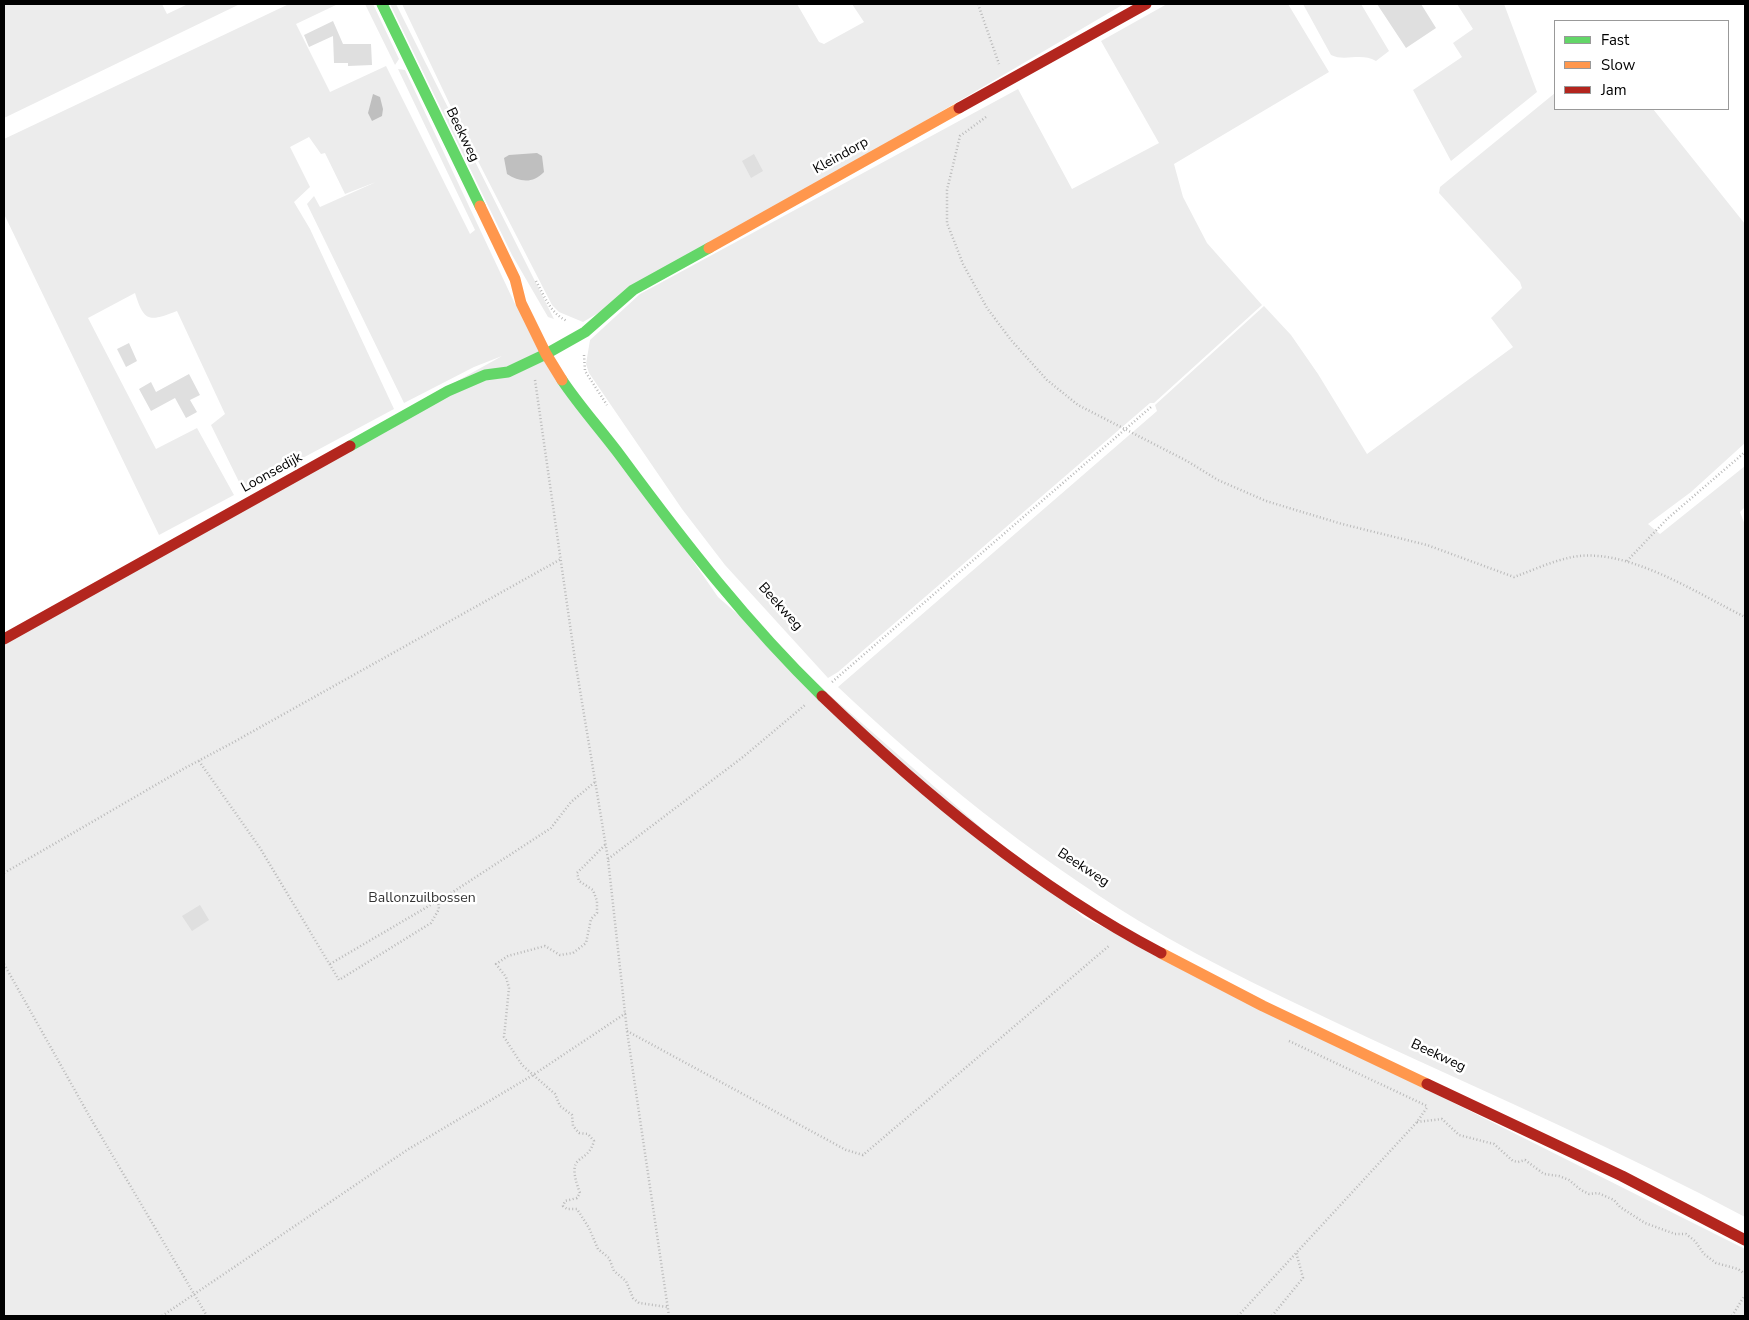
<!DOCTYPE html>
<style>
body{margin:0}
#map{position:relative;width:1749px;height:1320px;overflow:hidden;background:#fff;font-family:"Nunito Sans",sans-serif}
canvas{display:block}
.frame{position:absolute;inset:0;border:5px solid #000;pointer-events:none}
.legend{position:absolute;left:1554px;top:20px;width:175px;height:90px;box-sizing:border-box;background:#fff;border:1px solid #999;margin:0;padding:6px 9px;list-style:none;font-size:15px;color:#000}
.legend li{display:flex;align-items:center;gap:10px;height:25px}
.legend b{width:25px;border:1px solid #999}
</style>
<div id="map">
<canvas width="1749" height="1320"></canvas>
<div class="frame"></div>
<ul class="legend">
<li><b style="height:6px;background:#63d668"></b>Fast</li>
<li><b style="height:6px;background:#ff974d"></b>Slow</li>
<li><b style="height:6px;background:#b3261e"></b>Jam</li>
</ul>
</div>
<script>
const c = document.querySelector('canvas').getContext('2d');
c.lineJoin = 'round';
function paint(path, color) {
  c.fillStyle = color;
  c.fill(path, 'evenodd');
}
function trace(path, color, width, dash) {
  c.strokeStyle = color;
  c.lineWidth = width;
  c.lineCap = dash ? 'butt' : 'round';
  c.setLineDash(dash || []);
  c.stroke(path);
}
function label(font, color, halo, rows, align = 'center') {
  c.font = font + ' "Nunito Sans",sans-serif';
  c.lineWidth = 5;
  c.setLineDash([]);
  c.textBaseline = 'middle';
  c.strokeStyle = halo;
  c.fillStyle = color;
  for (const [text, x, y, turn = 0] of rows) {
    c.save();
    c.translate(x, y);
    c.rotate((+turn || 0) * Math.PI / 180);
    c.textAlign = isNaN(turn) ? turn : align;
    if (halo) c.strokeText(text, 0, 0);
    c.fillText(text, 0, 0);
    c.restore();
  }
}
paint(new Path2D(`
 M4 4H162L167 14 188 4H240L4 118Z
 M289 4H338L296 24 330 92 386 66 470 234 475 230 398 69 405 70 515 304 718 597 1083 917 1745 1249V1316H4V634L502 356 474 367 404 403 307 204 314 196 320 207 376 182 345 194 325 153 321 154 309 137 290 147 310 187 294 202 310 229 394 409 243 490 211 425 225 414 177 311C149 322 144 322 135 293L88 318 156 449 197 428 234 495 159 535 4 214V139Z
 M365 4H373L399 59 395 65Z
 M390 4H396L554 319 548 317 512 255Z
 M402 4H797L819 42 824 44 864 22 852 4H1124L583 322 559 312 552 305 462 130Z
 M1167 4H1288L1329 72 1174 164 1183 197 1207 243 1262 305 1154 403H1150L838 672 828 678 725 565 682 509 589 373 586 364 590 340 640 294 1018 89 1072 189 1159 143 1101 41Z
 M1303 4H1361L1389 51 1376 61C1361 52 1345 62 1331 55Z
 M1457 4H1504L1537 92 1451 161 1413 90 1462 57 1453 43 1473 29Z
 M1555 93V109H1653L1745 224V443L1691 492 1648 524 1660 534 1745 466V507L1740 512 1745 525V1217C1623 1152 1497 1097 1371 1039 1293 1002 1213 966 1139 921 1031 855 930 774 838 687L1157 411 1155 405 1264 306 1291 335 1318 374 1367 454 1513 347 1491 318 1522 288 1520 282 1439 193 1440 187Z`), '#ececec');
paint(new Path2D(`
 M373 94 380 97 383 109 382 116 372 121 368 113Z
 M537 153 542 156 544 172C533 184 519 182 507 174L504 158 509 155Z`), '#bfbfbf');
paint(new Path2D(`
 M1377 4H1421L1436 28 1406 48Z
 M333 21 343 44H371L372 65 348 66V63H334L333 36 309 47 304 35Z
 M754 154 763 171 751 178 742 161Z
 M129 343 137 361 126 367 117 349Z
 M189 374 200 395 190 400 197 412 186 418 175 398 151 411 139 389 151 382 156 392Z
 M200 905 209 920 192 931 182 916Z`), '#dfdfdf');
trace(new Path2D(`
 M978 4 999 64
 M986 117 960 136 947 190V223L963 264 987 308 1011 340 1047 380 1078 405 1187 461 1218 480 1266 501 1342 524 1427 545 1514 577C1531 571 1550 562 1568 558 1623 544 1696 593 1745 617
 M536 281C545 297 550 313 567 321
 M584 355 585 371 607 405
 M535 380 575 660 608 859 627 1031 669 1316
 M1627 561 1667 519 1745 452
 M832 682 1151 407
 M199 761 260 848 339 980 431 923 439 909 438 901
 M605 845 577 873 579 881 593 890 597 901V913L591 919 586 943 573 953 560 955 545 946 508 956 496 964 506 977 509 988 504 1037 522 1065 555 1094 560 1106 572 1115 573 1126 579 1133 588 1134 594 1141C587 1167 564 1150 580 1193L577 1198 565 1201 563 1206 567 1209H577L589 1228 598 1249 609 1258 614 1271 626 1281 633 1298 639 1303 667 1307
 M608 859 743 757 805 705
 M4 873 185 768 232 743 561 559
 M4 964 91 1119 207 1316
 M330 964 456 890 551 828 571 802 595 782
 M627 1031 846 1150 863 1155 1110 945
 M1289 1041 1427 1106
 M1417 1122 1442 1119 1459 1135 1494 1144 1513 1161 1518 1162 1525 1160 1544 1174 1559 1176 1569 1180 1581 1190 1589 1194 1598 1193 1614 1200 1620 1207 1645 1223 1675 1234H1686L1695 1241 1704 1254 1716 1263 1738 1269 1745 1274
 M162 1316 407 1150 533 1075 626 1013
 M1238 1316 1417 1122 1428 1106
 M1272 1316 1303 1278 1296 1252
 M1732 1316 1745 1295`), '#b9b9b9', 2.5, [1, 2.5]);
trace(new Path2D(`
 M382 4 480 206
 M562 380C580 407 602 431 622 458 684 542 747 623 822 696
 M350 446 448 391 485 375 508 372 546 354 585 332 633 290 709 248`), '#63d668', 11);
trace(new Path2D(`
 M480 206 515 279 521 303 546 354 562 380
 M709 248 959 108
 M1161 953 1263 1006 1427 1084`), '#ff974d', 11);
trace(new Path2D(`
 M959 108 1146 4
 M4 639 350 446
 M822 696C924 794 1035 887 1161 953
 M1427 1084 1622 1176 1745 1240`), '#b3261e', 11);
label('14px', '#000', '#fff', [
 ["Beekweg",462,135,64],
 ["Kleindorp",841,156,-29],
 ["Loonsedijk",272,473,-29],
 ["Beekweg",780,607,48],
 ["Beekweg",1083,868,33],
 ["Beekweg",1438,1056,25]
]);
label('14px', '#333', '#fff', [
 ["Ballonzuilbossen",422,899]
]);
</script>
